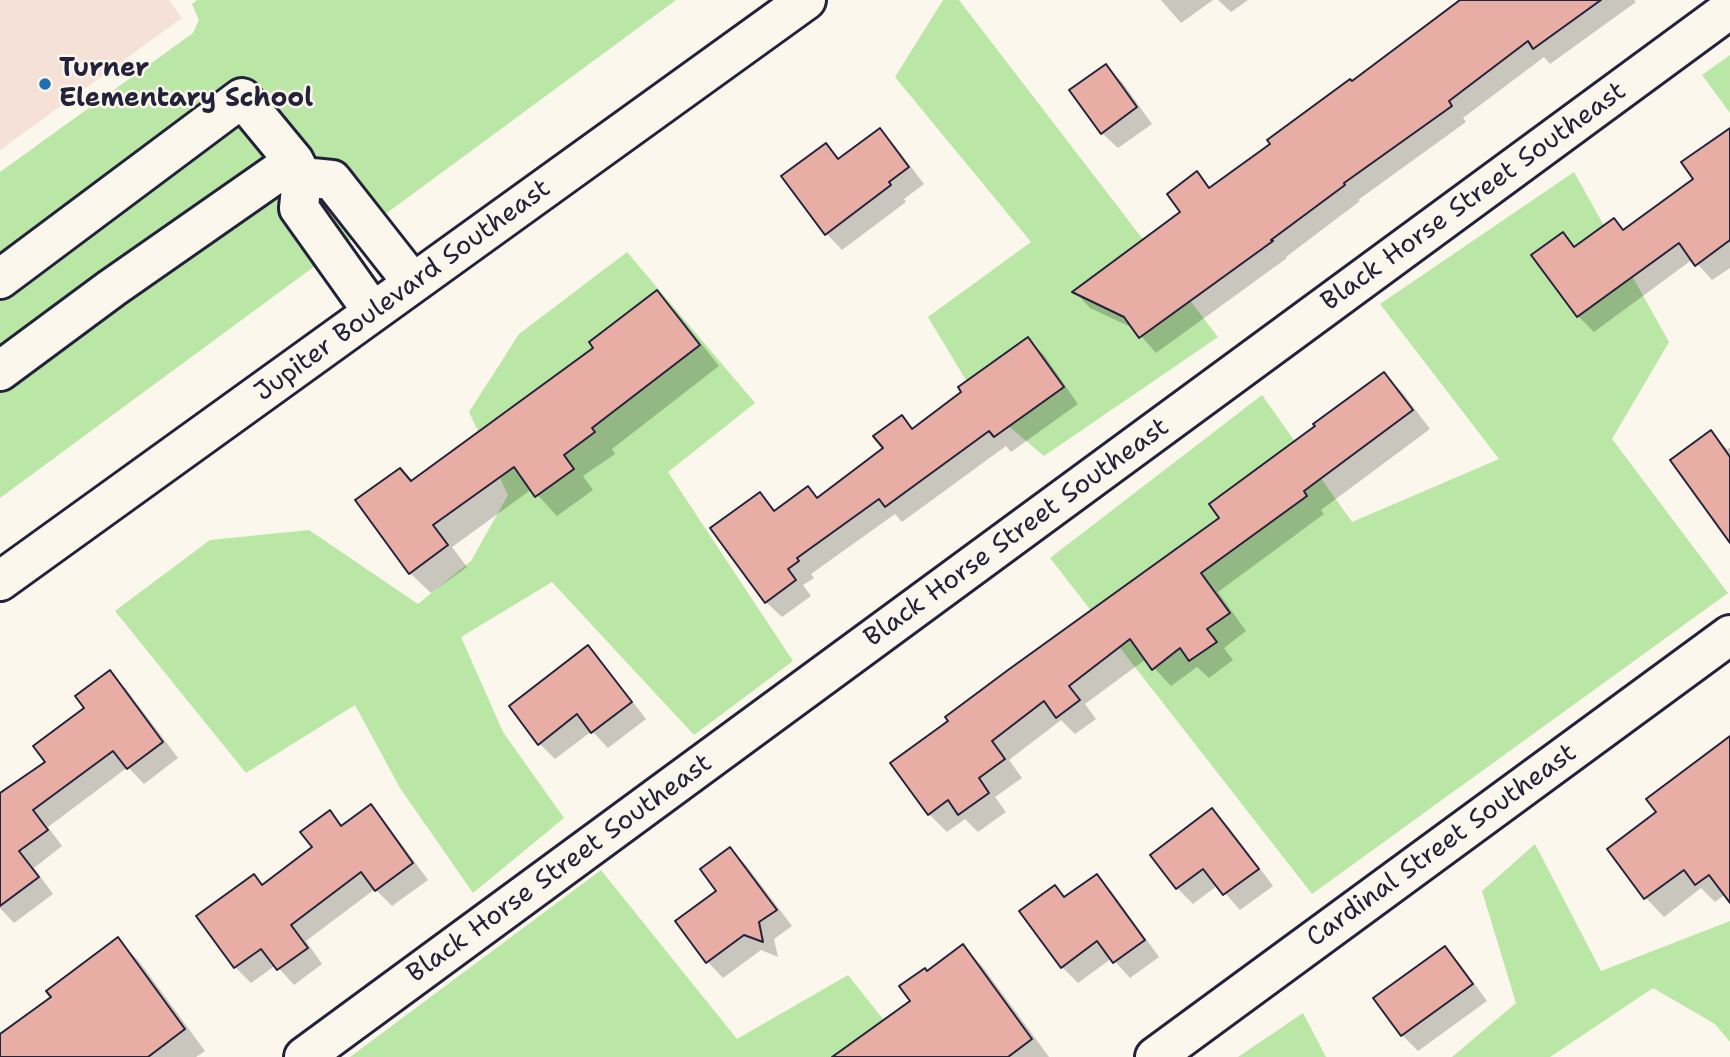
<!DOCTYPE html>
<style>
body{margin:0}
canvas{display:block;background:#fbf7ec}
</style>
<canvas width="1730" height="1057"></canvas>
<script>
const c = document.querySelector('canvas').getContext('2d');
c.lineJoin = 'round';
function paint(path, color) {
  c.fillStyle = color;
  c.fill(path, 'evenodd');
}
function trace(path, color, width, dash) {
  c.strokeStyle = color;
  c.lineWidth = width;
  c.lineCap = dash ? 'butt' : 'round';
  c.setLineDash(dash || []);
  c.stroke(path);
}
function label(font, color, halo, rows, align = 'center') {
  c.font = font + ' "Shantell Sans",sans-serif';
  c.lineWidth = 5;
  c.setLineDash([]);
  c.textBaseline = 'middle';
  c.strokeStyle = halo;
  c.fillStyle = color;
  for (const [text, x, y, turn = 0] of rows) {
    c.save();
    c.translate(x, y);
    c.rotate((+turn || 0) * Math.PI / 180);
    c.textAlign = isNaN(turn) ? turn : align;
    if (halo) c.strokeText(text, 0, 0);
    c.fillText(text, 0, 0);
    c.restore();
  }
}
paint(new Path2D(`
 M0 0H169L182 18 0 150Z`), '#f5e1d7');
paint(new Path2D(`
 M197 0H676L0 498V172L193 33 199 20 192 4Z
 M943 0H959L1218 337 1044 456 978 400 928 317 1031 242 895 77Z
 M1730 55V113L1702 75Z
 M1574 172 1669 342 1612 439 1728 593 1312 894 1050 558 1262 395 1352 522 1499 459 1380 304Z
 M627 252 755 403 668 472 793 661 694 735 552 582 461 637 503 732 564 818 473 893 400 788 355 705 246 773 115 611 210 540 309 530 418 604 471 561 508 495 469 412 519 334Z
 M1535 844 1601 971 1730 921V1042L1715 1024 1653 988 1550 1057H1452L1516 1003 1482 891Z
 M601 870 737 1039 848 975 913 1057H350Z
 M1303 1013 1326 1057H1238Z`), '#bae7a5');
paint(new Path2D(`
 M1161 0H1213L1181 23Z
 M1218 0H1248L1231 12Z
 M1492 0H1634L1636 2 1550 64 1544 57 1463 118 1466 122 1358 200 1360 201 1286 257 1287 258 1156 353 1135 329 1090 308 1075 292 1183 212 1196 174 1211 188 1352 83Z
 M1106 66 1122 82 1152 124 1118 148 1102 133Z
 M880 130 895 146 924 184 904 199 906 202 842 250 827 234 784 176 826 145 841 160Z
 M1730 141V268L1712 280 1693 259 1594 332 1578 316 1562 234 1576 248 1614 220 1625 231 1696 179Z
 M657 292 677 313 719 366 612 449 615 454 583 476 593 490 557 516 532 489 452 547 467 567 431 593 410 573 400 470 413 482 596 348Z
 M1028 339 1044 355 1078 404 1011 452 1006 446 902 522 895 514 811 574 814 578 803 585 811 596 782 617 766 602 760 494 776 511 808 488 819 499 885 449 901 417 914 430Z
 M1384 374 1402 392 1430 429 1321 510 1324 514 1218 592 1246 631 1224 648 1233 660 1209 678 1197 667 1171 686 1146 659 1085 704 1096 719 1075 734 1061 720 1009 760 1022 778 995 797 1006 812 978 832 965 819 947 832 929 814 893 763 1222 518Z
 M1711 433 1727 449 1730 448V539Z
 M587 648 603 664 646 719 608 748 592 731 555 759 540 744 511 707Z
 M110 673 126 689 178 758 144 784 128 767 48 827 62 846 34 868 53 894 14 923 0 908V796L48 762Z
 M1730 738V896L1727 893 1715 902 1701 888 1664 917 1646 898 1609 850 1659 812Z
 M370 807 386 823 428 880 392 906 375 889 306 941 322 964 294 985 276 965 251 983 235 967 254 876 264 886 314 848 330 813 343 826Z
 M1212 810 1228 826 1273 886 1240 910 1218 885 1193 904 1177 888Z
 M730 849 746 865 792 926 774 939 778 957 761 950 723 978 708 962 678 922 718 891Z
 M1097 876 1112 892 1159 957 1130 978 1112 958 1078 983 1062 967 1055 887 1066 898Z
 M117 940 138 960 205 1051 196 1057H0V1036L53 998Z
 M963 947 982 966 1049 1057H835L913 1001 927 973Z
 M1445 948 1460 964 1487 1001 1418 1051 1402 1035Z`), '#0003');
const building = new Path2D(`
 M1460 0H1601L1533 49 1528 41 1449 101 1452 106 1344 183 1345 185 1271 240 1273 241 1139 338 1124 317 1072 292 1180 212 1167 194 1197 171 1209 188 1270 144 1267 140 1350 79 1352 81Z
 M1106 64 1137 107 1101 134 1069 90Z
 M880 128 909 167 889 182 891 185 825 235 781 176 826 143 838 159Z
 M1730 128V240L1695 266 1679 243 1577 317 1531 255 1563 232 1574 247 1614 218 1623 230 1693 179 1681 162Z
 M657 290 700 345 592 428 595 432 564 455 574 469 535 497 514 467 433 525 448 545 409 574 355 500 400 468 411 481 593 348 589 342Z
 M1028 337 1064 387 994 437 989 431 885 507 879 499 797 558 799 561 788 569 796 580 765 603 710 528 760 492 774 511 808 486 817 498 883 448 873 436 902 415 912 429 961 392 958 387Z
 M1384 372 1413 410 1304 491 1307 496 1201 573 1230 613 1207 629 1217 642 1189 661 1180 648 1152 670 1130 639 1069 686 1080 700 1056 718 1044 701 992 741 1005 759 979 778 989 793 958 815 948 800 928 815 890 763 948 721 945 717 1008 670 1219 518 1209 504 1315 426 1313 424Z
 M1711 430 1730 457V543L1670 460Z
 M588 645 632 702 591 733 577 714 538 745 509 706Z
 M110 670 163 742 127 769 113 751 33 810 48 830 19 851 39 877 0 906V793L45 762 33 746 84 708 75 696Z
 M1730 736V903L1709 875 1695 885 1684 870 1644 899 1607 849 1656 812 1646 799Z
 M371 804 413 863 375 891 361 872 291 925 308 948 277 970 261 949 234 968 196 916 254 874 262 885 312 847 300 832 330 810 341 826Z
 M1212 808 1259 869 1223 895 1203 869 1176 889 1150 855Z
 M730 847 777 910 759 922 763 942 744 935 706 963 675 921 716 891 700 869Z
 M1097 874 1145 940 1113 963 1097 941 1061 968 1019 911 1055 885 1064 897Z
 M118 937 185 1029 148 1057H0V1034L51 997 46 991Z
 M963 944 1032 1039 1008 1057H832L910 1001 899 986 925 968 927 971Z
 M1445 946 1473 984 1401 1036 1373 998Z`);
paint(building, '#e8aea6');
trace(building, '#22223b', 2);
const minor = new Path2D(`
 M302 177 332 180 413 283
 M0 279 242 98 294 161 302 177 299 208 373 312
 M0 371 112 288 294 161
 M0 581 806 0
 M304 1057 1730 9
 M1155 1057 1730 635`);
trace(minor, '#22223b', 44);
trace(minor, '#fbf7ec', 38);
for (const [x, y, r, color] of [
 [45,84,7,"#1f6fb2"]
]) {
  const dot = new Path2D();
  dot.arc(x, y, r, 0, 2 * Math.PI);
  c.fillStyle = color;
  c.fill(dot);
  trace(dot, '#fbf7ec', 2.5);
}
label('bold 26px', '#22223b', '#fbf7ec', [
 ["Turner",59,69],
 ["Elementary School",59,99]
], 'left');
label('26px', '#22223b', '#fbf7ec', [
 ["Black Horse Street Southeast",1474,197,-36],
 ["Jupiter Boulevard Southeast",403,291,-36],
 ["Black Horse Street Southeast",1017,533,-36],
 ["Cardinal Street Southeast",1442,846,-36],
 ["Black Horse Street Southeast",560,869,-36]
]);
</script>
